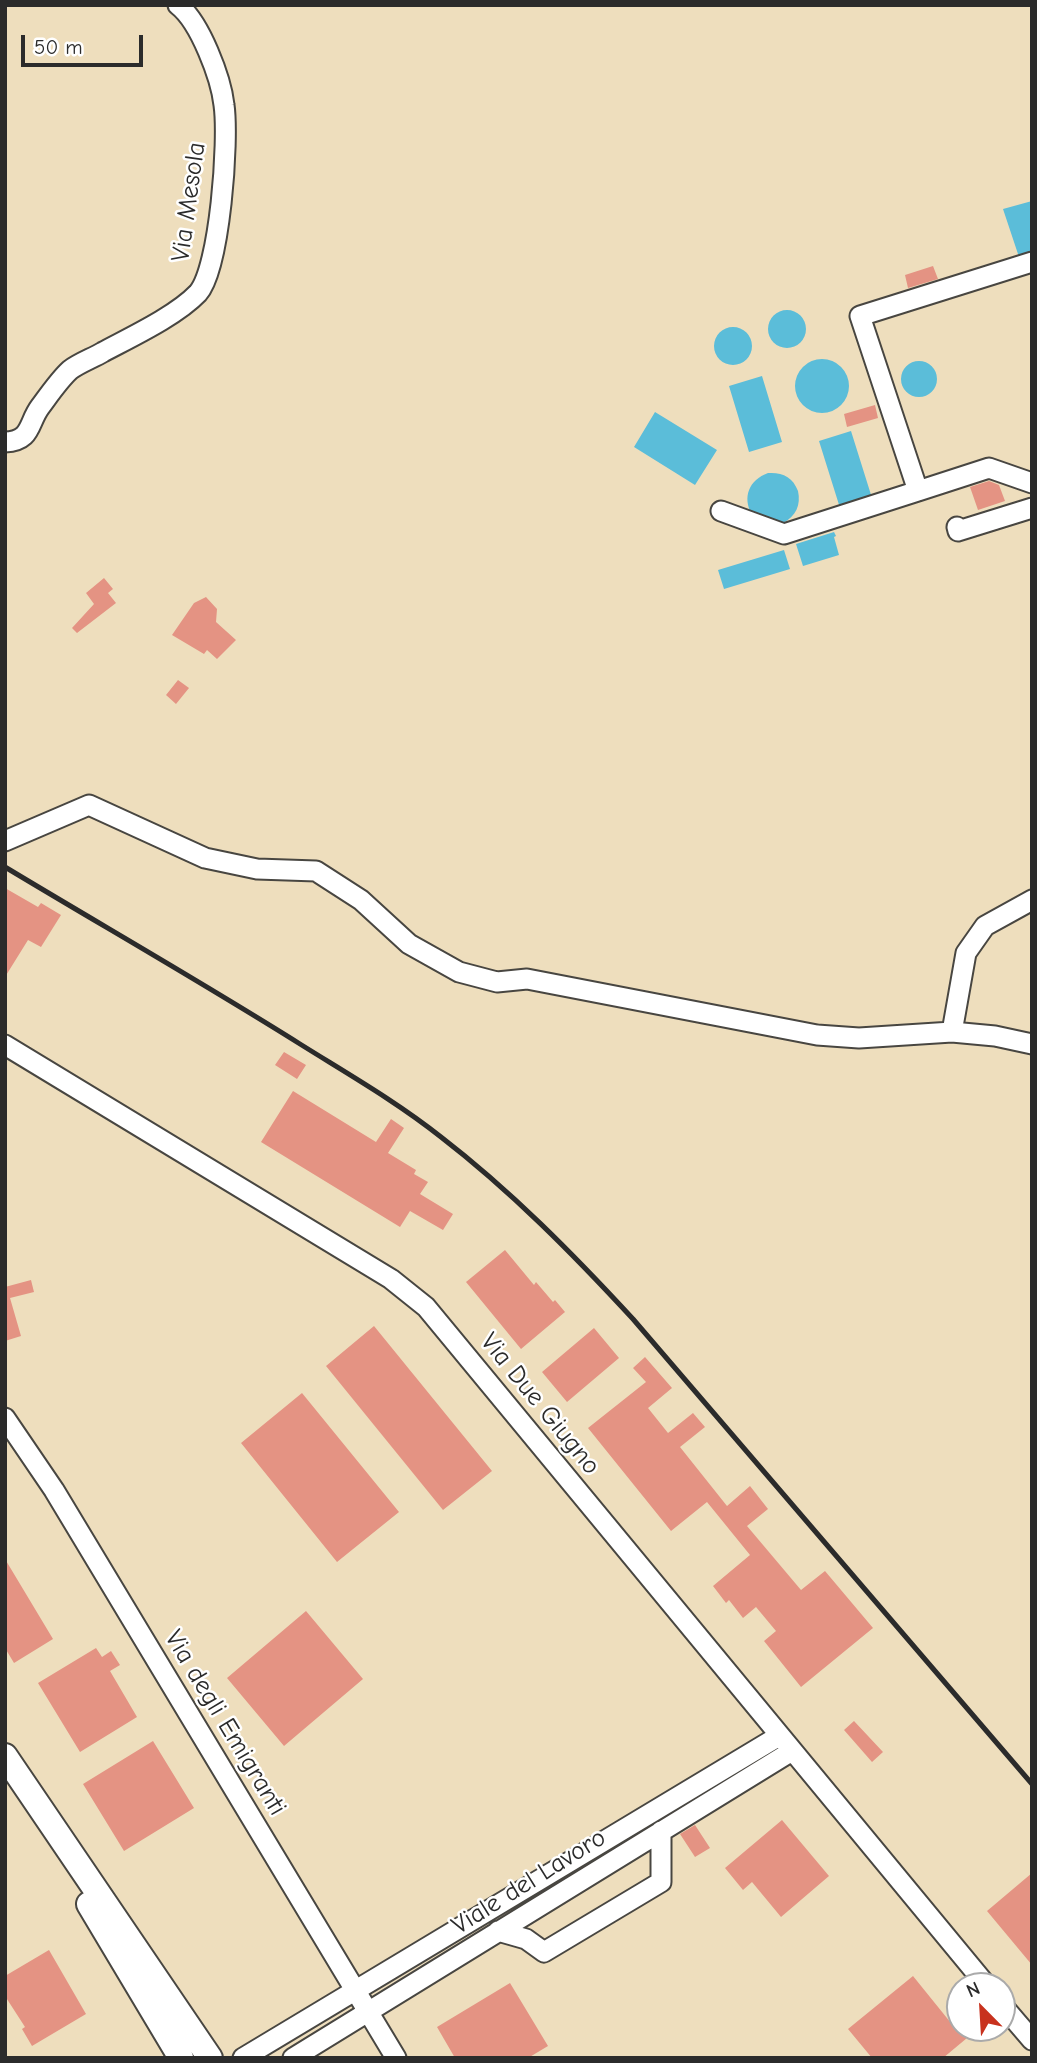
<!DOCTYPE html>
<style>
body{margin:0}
#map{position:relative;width:1037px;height:2063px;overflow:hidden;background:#eedebd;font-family:"Comic Neue",sans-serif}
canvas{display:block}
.frame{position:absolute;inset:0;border:7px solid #2b2b2b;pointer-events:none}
.north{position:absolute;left:946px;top:1972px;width:70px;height:70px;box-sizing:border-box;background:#fff;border:2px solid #aaa;border-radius:50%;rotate:336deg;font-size:19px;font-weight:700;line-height:28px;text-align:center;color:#2b2b2b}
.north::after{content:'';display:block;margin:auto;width:24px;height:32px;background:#c8321e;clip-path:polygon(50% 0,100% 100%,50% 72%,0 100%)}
.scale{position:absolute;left:21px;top:35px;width:122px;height:32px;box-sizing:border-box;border:4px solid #2b2b2b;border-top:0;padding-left:9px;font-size:21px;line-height:24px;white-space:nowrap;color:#2b2b2b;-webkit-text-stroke:5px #fff;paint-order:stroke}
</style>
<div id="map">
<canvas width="1037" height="2063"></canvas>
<div class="frame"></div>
<div class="north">N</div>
<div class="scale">50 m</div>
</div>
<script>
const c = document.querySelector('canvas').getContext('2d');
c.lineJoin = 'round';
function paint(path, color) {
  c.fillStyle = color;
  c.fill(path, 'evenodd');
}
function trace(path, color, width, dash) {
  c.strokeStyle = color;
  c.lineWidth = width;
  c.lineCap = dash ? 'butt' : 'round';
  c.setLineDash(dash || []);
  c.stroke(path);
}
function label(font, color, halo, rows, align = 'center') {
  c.font = font + ' "Comic Neue",sans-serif';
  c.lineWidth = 5;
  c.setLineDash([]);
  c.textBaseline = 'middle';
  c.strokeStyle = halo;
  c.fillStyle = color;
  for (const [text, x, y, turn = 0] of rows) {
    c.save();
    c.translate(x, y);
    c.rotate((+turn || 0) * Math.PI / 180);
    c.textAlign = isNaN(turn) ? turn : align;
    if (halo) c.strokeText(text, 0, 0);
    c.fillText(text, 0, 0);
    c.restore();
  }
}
paint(new Path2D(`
 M1032 201V254L1019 257 1003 209Z
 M768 329a19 19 0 1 1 38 0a19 19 0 1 1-38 0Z
 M714 346a19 19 0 1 1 38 0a19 19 0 1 1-38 0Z
 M795 386a27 27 0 1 1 54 0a27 27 0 1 1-54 0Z
 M901 379a18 18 0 1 1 36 0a18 18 0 1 1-36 0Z
 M762 376 782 442 749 452 729 386Z
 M655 412 717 450 695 485 634 447Z
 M851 431 872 498 840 508 819 441Z
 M768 473C782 472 793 477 798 491 801 505 796 516 783 523L752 515C742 497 749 480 768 473Z
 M834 532 836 536 834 537 839 555 803 566 796 544Z
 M784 550 790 569 724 589 718 570Z`), '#5bbdd9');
paint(new Path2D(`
 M933 266 938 279 908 288 905 275Z
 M875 405 878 418 847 427 844 414Z
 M989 481 999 485 1005 501 978 510 970 487Z
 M104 578 113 589 108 593 116 603 77 633 72 628 94 604 86 593Z
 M206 597 217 609 216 622 236 640 217 659 207 650 204 654 172 635 194 603Z
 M178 680 189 688 176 704 166 695Z
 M5 888 38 907 41 903 61 915 41 947 28 940 5 977Z
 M284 1052 306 1065 297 1079 275 1065Z
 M293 1091 376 1142 391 1119 404 1128 388 1153 416 1170 414 1174 428 1182 420 1194 453 1214 443 1230 410 1211 400 1227 261 1142Z
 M505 1250 534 1285 536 1282 553 1302 555 1300 565 1312 521 1349 466 1282Z
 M31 1280 34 1292 10 1298 21 1336 5 1341V1287Z
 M374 1326 492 1471 443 1510 326 1366Z
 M594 1328 619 1358 567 1402 542 1372Z
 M645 1357 672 1388 648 1408 668 1433 693 1413 705 1427 680 1447 727 1506 750 1486 768 1509 747 1526 801 1590 825 1571 873 1628 801 1687 764 1641 776 1631 756 1607 743 1618 729 1600 726 1603 713 1586 750 1555 707 1502 671 1531 588 1428 646 1382 633 1368Z
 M302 1393 399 1512 337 1562 241 1443Z
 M5 1559 53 1639 14 1663 5 1648Z
 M306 1611 363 1679 284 1746 227 1678Z
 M96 1648 102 1657 111 1651 120 1665 110 1671 137 1717 80 1752 38 1683Z
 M854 1721 883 1752 872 1762 844 1730Z
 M153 1741 194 1808 124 1851 83 1784Z
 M782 1820 829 1876 781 1917 752 1882 743 1890 725 1868Z
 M695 1825 710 1848 695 1857 680 1834Z
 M1032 1873V1965L987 1911Z
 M49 1950 86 2014 32 2046 22 2029 25 2027 5 1996V1976Z
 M913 1976 955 2028H979L943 2058H872L848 2029Z
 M510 1983 548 2046 528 2058H455L437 2027Z`), '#e49383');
const minor = new Path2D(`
 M1032 262 860 316 918 491 989 468 1032 483
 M5 442C32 441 28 423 40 407 49 395 59 380 70 370 79 363 93 358 103 352 131 337 176 316 198 293 220 268 229 140 224 105 221 78 200 22 178 5
 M721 511 784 534 918 491
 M957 527 958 531 1032 508
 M5 841 89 805 205 858 257 869 316 871 361 900 409 944 459 972 497 982 527 979 817 1035 859 1038 952 1032 995 1036 1032 1044
 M952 1032 966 953 985 926 1032 900
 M5 1045 391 1279 426 1307 987 1986
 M5 1418 54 1490 396 2058
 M498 1931 526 1939 544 1952 661 1882V1831
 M1002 2005 1032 2040
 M243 2058 779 1736
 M293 2058 792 1751`);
const major = new Path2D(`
 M5 1756 210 2058
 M89 1904 181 2058`);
trace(minor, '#484641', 23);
trace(major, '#484641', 28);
trace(minor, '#fff', 19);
trace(major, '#fff', 24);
trace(new Path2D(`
 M5 867C103 926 203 983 300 1044 348 1074 397 1102 441 1137 511 1191 573 1254 633 1319L1032 1784`), '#2b2b2b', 5);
label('26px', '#2b2b2b', '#fff', [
 ["Via Mesola",189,202,-82],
 ["Via Due Giugno",540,1404,51],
 ["Via degli Emigranti",225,1723,59],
 ["Viale del Lavoro",529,1882,-32]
]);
</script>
